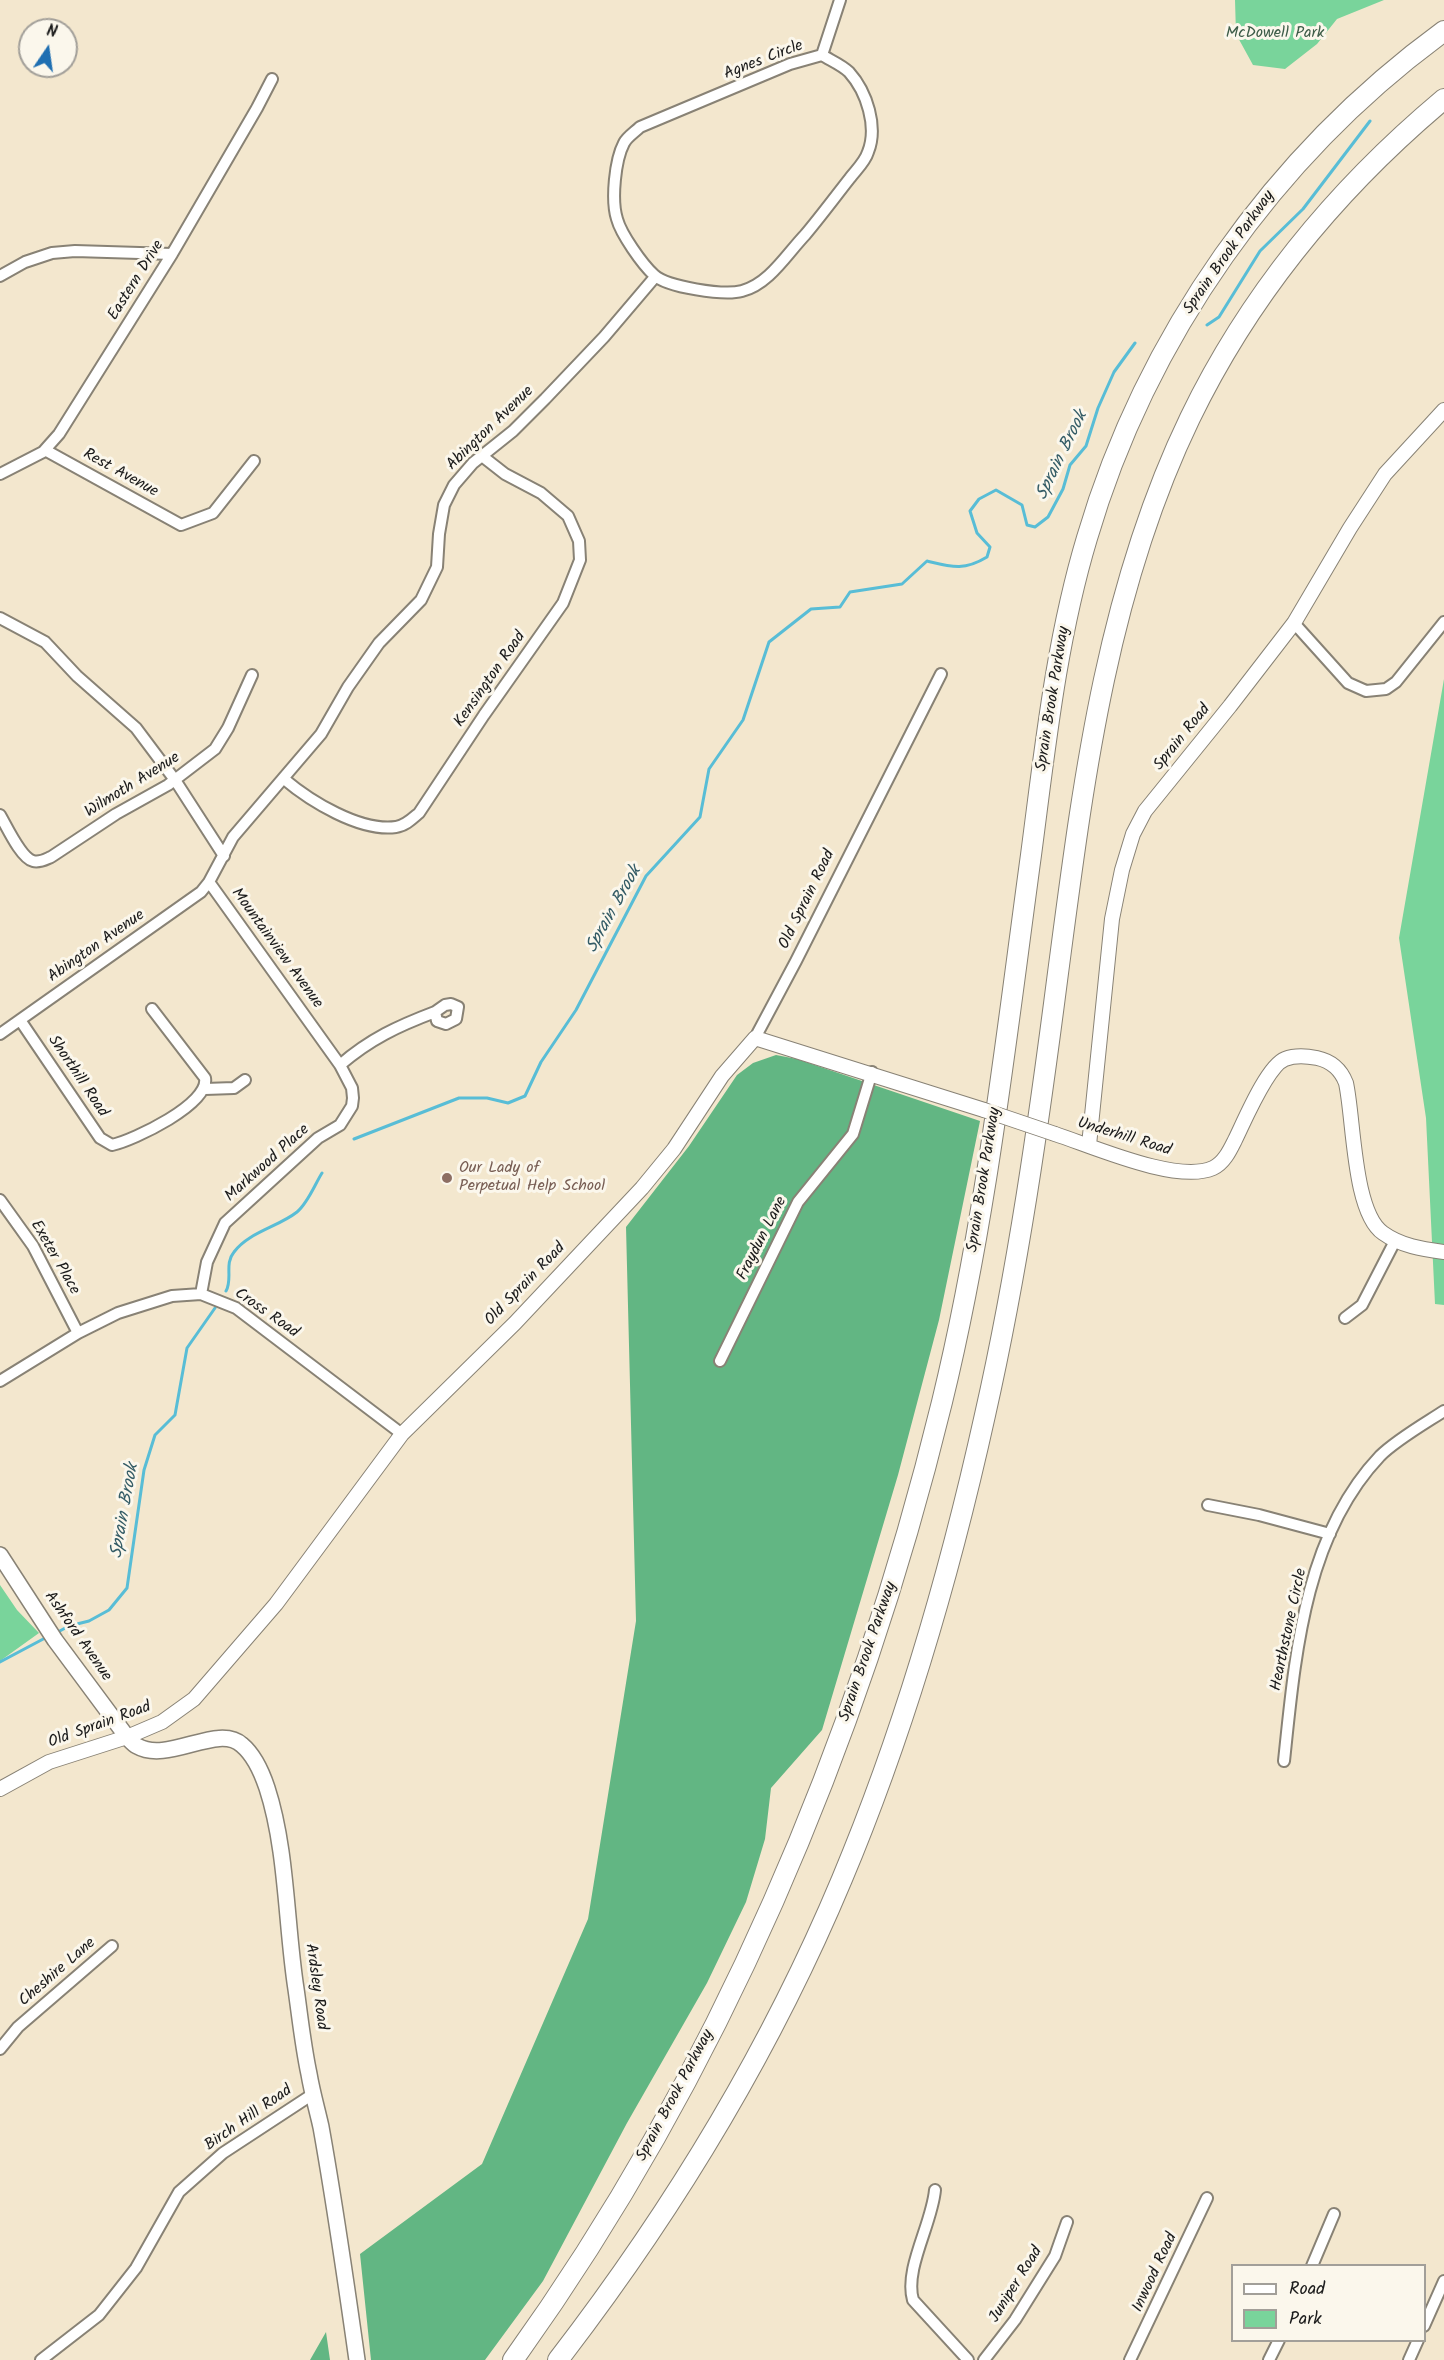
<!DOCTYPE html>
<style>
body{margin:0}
#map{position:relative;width:1444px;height:2360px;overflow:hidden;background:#f3e7ce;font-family:Kalam,sans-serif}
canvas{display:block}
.legend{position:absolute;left:1231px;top:2264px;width:195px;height:78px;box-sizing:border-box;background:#fbf7ec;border:2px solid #a29f99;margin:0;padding:8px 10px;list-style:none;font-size:18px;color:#1c1c1c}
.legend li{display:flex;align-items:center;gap:12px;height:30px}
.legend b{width:30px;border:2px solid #a29f99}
.north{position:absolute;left:18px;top:18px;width:60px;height:60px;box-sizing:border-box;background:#fbf7ec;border:2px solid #a29f99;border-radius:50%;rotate:13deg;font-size:16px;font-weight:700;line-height:24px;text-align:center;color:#1c1c1c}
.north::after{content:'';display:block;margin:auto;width:21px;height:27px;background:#1f6fb2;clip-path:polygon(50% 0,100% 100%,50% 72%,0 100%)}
</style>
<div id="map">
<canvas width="1444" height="2360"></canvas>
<ul class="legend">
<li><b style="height:8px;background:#fff"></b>Road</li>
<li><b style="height:16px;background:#79d49b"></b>Park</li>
</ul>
<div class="north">N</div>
</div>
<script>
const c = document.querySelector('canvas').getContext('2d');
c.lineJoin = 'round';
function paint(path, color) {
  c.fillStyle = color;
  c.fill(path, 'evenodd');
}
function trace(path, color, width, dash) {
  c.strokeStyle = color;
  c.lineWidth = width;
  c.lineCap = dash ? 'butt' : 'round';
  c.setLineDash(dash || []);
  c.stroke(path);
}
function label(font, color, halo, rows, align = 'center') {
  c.font = font + ' Kalam,sans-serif';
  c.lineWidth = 6;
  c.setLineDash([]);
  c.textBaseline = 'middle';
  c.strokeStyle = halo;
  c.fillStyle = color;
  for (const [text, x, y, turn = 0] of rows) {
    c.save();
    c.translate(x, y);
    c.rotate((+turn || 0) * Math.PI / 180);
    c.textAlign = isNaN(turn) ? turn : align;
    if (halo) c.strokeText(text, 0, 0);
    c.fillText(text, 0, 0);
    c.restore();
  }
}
paint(new Path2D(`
 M1235 0H1384L1337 19 1317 44 1285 69 1253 65 1236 34Z
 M1444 679V1305L1435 1304 1426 1118 1399 938Z
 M0 1585 17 1610 39 1633 0 1661Z`), '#79d49b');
paint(new Path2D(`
 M776 1055 797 1059 980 1121 939 1320 898 1475 822 1730 771 1788 765 1839 746 1902 707 1983 627 2123 543 2281 485 2360H371L360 2254 482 2164 588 1919 636 1621 626 1227 689 1146 737 1075 753 1063Z
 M326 2332 330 2360H310Z`), '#62b683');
trace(new Path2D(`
 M1207 325 1219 317 1260 251 1303 209 1370 121
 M354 1139 459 1098H487L508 1103 525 1096 541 1062 576 1010 646 876 700 817 709 769 743 720 769 642 811 609 840 607 850 592 902 584 927 561C952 567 964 571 987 557L990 547 977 533 970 511 979 499 996 490 1022 505 1027 525 1035 527 1048 517 1063 489 1070 465 1086 446 1098 408 1114 372 1135 343
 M226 1291C233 1279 224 1264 234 1252 249 1232 278 1227 297 1212 308 1203 315 1184 322 1173
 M56 1633 69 1626 89 1621 109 1610 127 1588 144 1470 155 1435 175 1415 187 1348 215 1308
 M0 1662 47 1637`), '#58bdd6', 3);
const minor = new Path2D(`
 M822 55C830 60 842 65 849 72 867 92 878 127 868 152 865 162 856 170 850 178 835 197 821 216 805 235 786 255 769 284 742 291 724 296 667 287 654 275 642 264 621 234 617 219 611 200 615 160 624 143 627 137 635 132 640 127L790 64Z
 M822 55 840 0
 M0 276 25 262 52 253 75 251 172 254
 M45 450 181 525 213 513 254 461
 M0 474 43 452 59 434 172 254 257 108 272 79
 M0 618 45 642 77 676 136 728 175 780 224 856
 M1294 623 1348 683 1366 691 1386 689 1396 682 1444 622
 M284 779C310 801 360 832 396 827 405 826 412 819 419 813L484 715 563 603 580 560 579 541 568 516 541 493 505 474 482 456
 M0 815C7 827 21 858 33 861 40 863 46 859 51 857L116 814 168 785 215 749 228 728 252 675
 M451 1004 458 1007 456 1019 446 1024 437 1021 435 1012 445 1005Z
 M20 1020 100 1138 112 1145C134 1140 210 1104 205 1078L152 1009
 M0 1034 201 892 209 882 233 837 321 734 348 687 379 643 421 600 437 567 439 534 444 505 454 485 473 463 513 431 545 399 604 337 655 277
 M755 1038 796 961 941 674
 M340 1065C370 1039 398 1026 435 1012
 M205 1089 234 1088 245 1080
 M0 1200 33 1246 78 1333
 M201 1294 207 1262 225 1223 318 1138 340 1125 352 1106 353 1098 352 1088 340 1065 209 882
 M1345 1318 1362 1305 1395 1241
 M720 1361 798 1202 853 1134 872 1072
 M0 1381 78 1333 118 1313 172 1296 201 1294 236 1308 402 1434
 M1208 1505 1259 1515 1330 1534
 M1284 1761C1295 1657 1304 1536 1380 1456 1396 1440 1424 1424 1444 1411
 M0 2049 18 2027 112 1946
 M935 2190C932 2224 904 2269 913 2300L968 2360
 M1312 2266 1334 2214
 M1424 2326 1444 2281
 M41 2360 99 2315 136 2268 179 2192 223 2153 313 2094
 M984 2360 1015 2320 1055 2256 1067 2222
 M1130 2360 1207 2198
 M1269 2360 1279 2340
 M1409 2360 1418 2340`);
const tertiary = new Path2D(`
 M1055 1134C1092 1146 1177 1184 1213 1168 1224 1163 1230 1150 1235 1140 1244 1122 1267 1066 1285 1059 1295 1055 1307 1056 1317 1058 1331 1061 1341 1070 1346 1083 1354 1119 1353 1212 1383 1233 1401 1246 1422 1249 1444 1252
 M1089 1145 1112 919 1122 870 1133 834 1145 811 1230 706 1294 623 1350 528 1385 474 1444 410
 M0 1789 49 1762 127 1737 162 1722 194 1699 276 1604 402 1434 515 1323 642 1188 674 1149 722 1076 755 1038 984 1110`);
const secondary = new Path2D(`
 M0 1555 55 1640 127 1737C130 1740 133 1744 137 1746 168 1764 218 1723 242 1745 254 1755 262 1773 267 1788 287 1849 286 1925 296 1989 300 2017 303 2046 309 2074 312 2092 317 2109 321 2127 335 2205 346 2282 357 2360`);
const motorway = new Path2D(`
 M513 2360C718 2075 859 1742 942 1402 986 1222 1006 1038 1031 855 1045 749 1056 641 1087 538 1146 337 1274 155 1444 31
 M558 2360C672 2212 770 2051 842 1879 905 1729 950 1573 985 1415 1018 1269 1039 1121 1058 973 1083 784 1106 592 1190 418 1250 294 1339 187 1444 99`);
trace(minor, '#888275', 14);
trace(tertiary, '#888275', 16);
trace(secondary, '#888275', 18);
trace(motorway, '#888275', 22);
trace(minor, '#fff', 10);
trace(tertiary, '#fff', 14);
trace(secondary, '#fff', 15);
trace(motorway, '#fff', 20);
const tertiaryBridge = new Path2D(`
 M984 1110 1055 1134`);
trace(tertiaryBridge, '#888275', 16, []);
trace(tertiaryBridge, '#fff', 14);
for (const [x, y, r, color] of [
 [447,1178,6,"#8d6e63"]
]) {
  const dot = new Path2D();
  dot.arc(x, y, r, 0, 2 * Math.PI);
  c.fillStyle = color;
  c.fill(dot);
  trace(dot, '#fbf7ec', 2);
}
label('16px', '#3d5c48', '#fbf7ec', [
 ["McDowell Park",1275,34]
]);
label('16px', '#1c1c1c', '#fbf7ec', [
 ["Agnes Circle",764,61,-21],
 ["Sprain Brook Parkway",1230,253,-55],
 ["Eastern Drive",137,281,-58],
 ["Abington Avenue",491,429,-44],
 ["Rest Avenue",120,474,29],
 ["Kensington Road",491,680,-55],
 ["Sprain Brook Parkway",1054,699,-81],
 ["Sprain Road",1183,738,-51],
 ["Wilmoth Avenue",133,786,-32],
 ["Old Sprain Road",808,900,-64],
 ["Abington Avenue",97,947,-35],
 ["Mountainview Avenue",276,949,54],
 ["Shorthill Road",77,1077,56],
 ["Underhill Road",1124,1138,17],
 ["Markwood Place",268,1164,-42],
 ["Sprain Brook Parkway",985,1180,-81],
 ["Fraydun Lane",763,1239,-63],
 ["Exeter Place",54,1258,60],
 ["Old Sprain Road",526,1285,-46],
 ["Cross Road",266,1314,35],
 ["Hearthstone Circle",1290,1630,-78],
 ["Ashford Avenue",77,1637,55],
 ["Sprain Brook Parkway",869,1652,-71],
 ["Old Sprain Road",100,1726,-20],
 ["Cheshire Lane",58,1973,-41],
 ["Ardsley Road",315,1987,82],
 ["Sprain Brook Parkway",676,2096,-62],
 ["Birch Hill Road",249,2119,-35],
 ["Inwood Road",1156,2273,-65],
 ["Juniper Road",1017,2285,-58]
]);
label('16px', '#785e54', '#fbf7ec', [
 ["Our Lady of",459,1169],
 ["Perpetual Help School",459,1187]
], 'left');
label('italic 18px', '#345c66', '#fbf7ec', [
 ["Sprain Brook",1063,456,-64],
 ["Sprain Brook",615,910,-61],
 ["Sprain Brook",126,1511,-80]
]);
</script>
